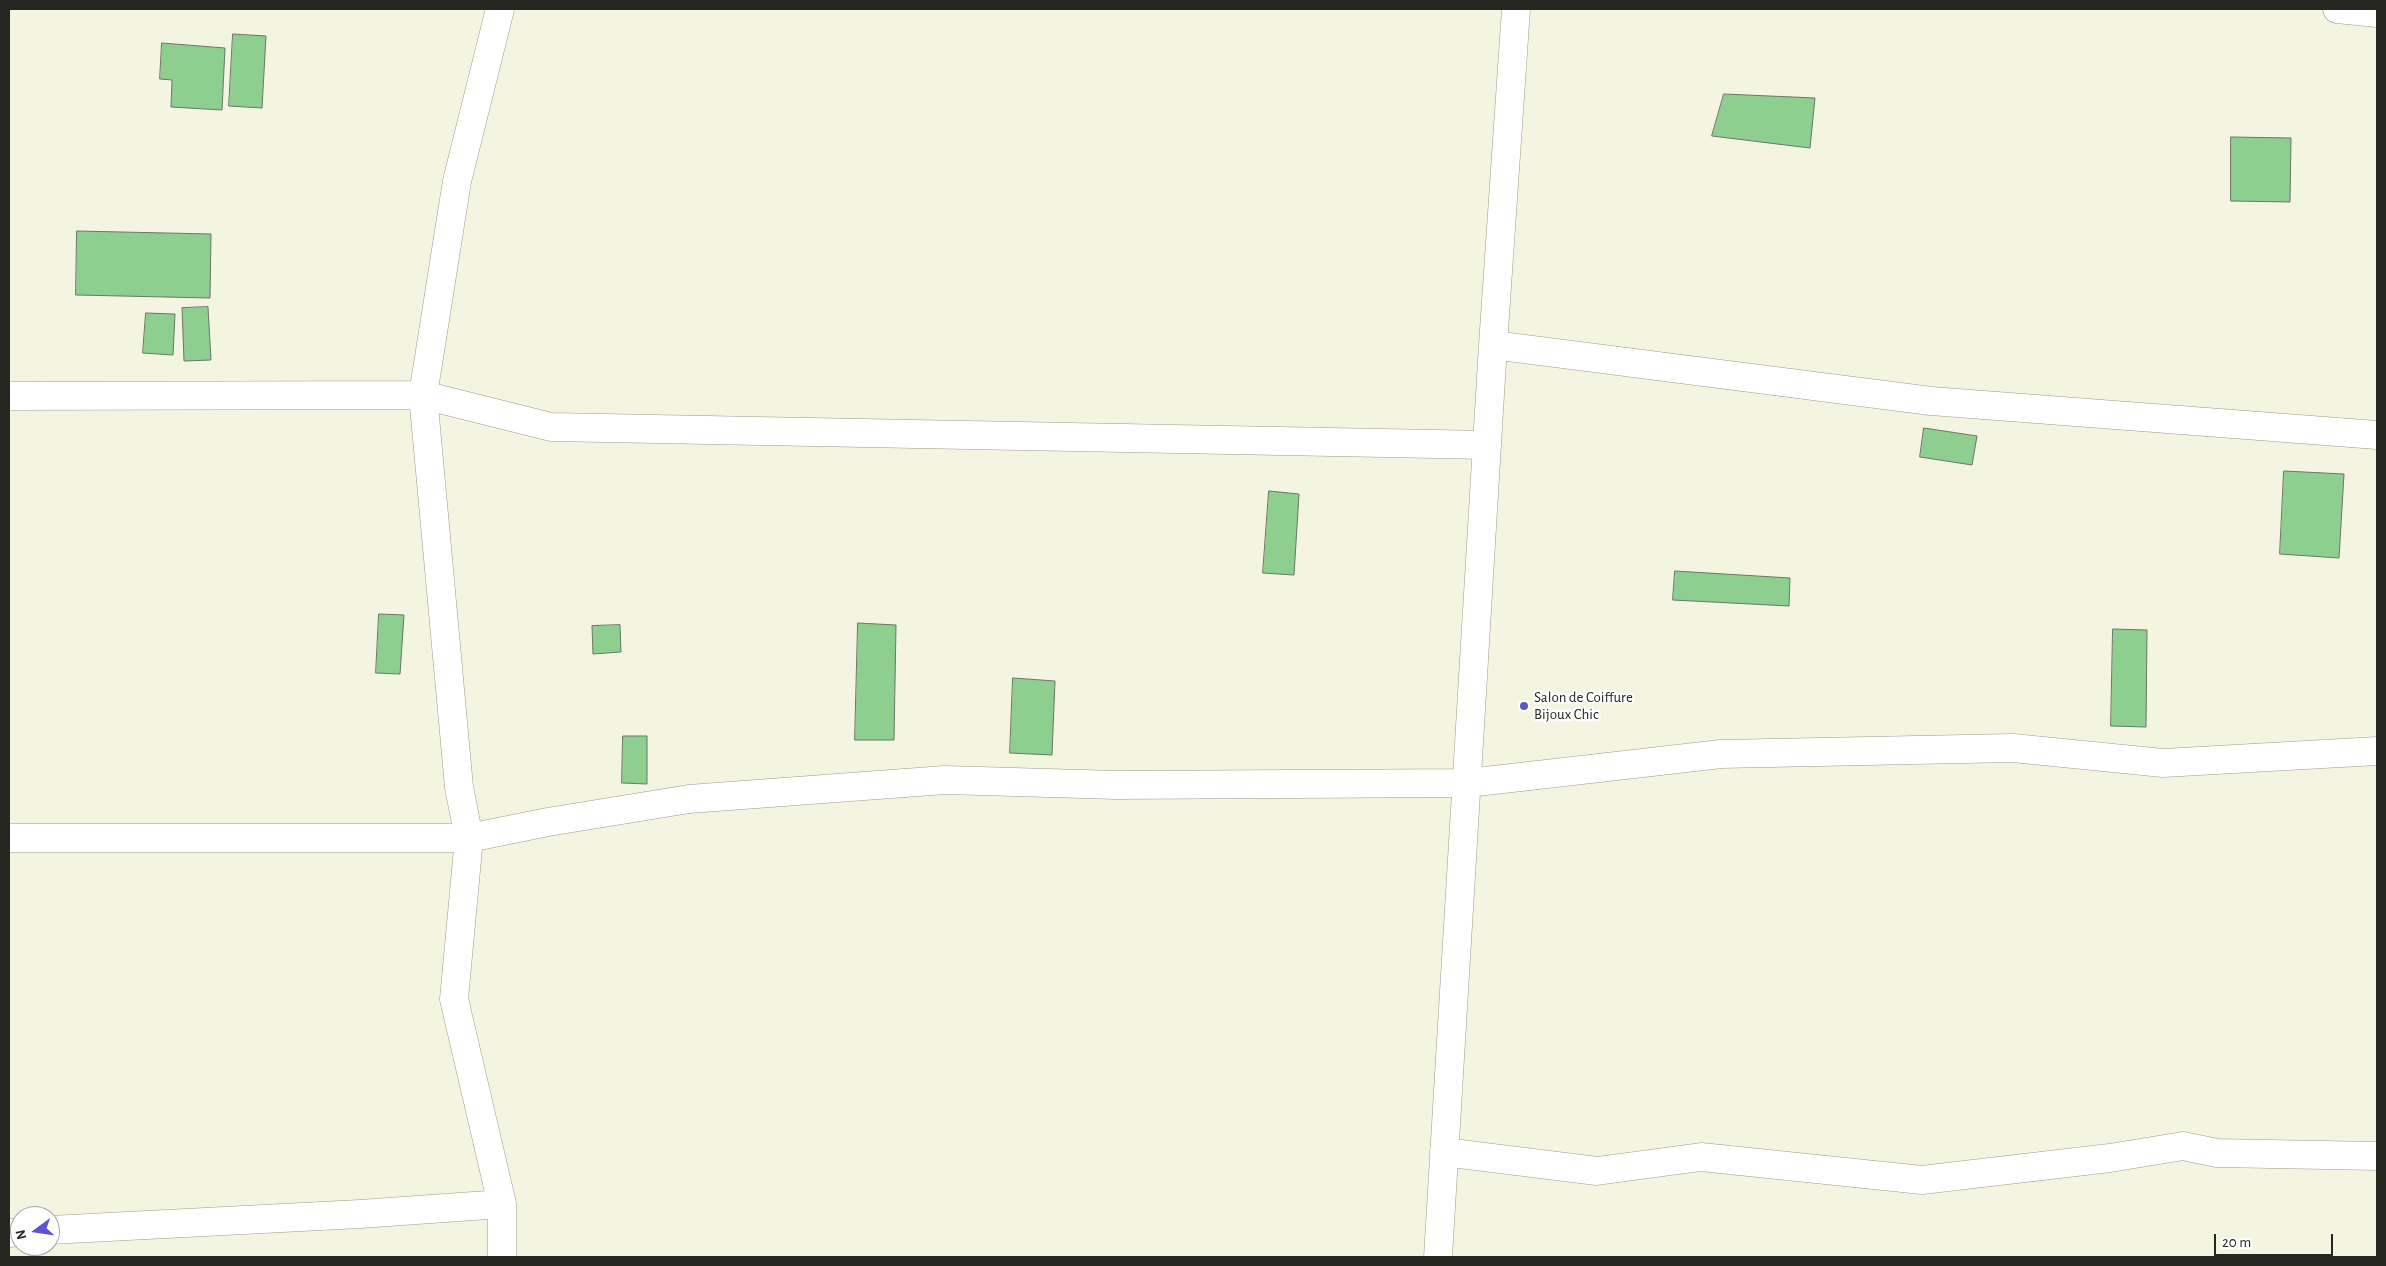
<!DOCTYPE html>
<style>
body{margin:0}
#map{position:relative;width:2386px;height:1266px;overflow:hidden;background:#f3f5e1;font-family:"Alegreya Sans",sans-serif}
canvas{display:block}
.frame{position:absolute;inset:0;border:10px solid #262720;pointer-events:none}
.north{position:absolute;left:10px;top:1206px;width:50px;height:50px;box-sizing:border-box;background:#fff;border:1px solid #a8a9a6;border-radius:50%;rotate:256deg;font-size:14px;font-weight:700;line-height:20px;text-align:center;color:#262720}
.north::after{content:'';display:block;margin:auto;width:18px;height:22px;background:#5d55cd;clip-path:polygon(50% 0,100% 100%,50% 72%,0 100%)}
.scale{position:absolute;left:2214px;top:1234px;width:119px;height:22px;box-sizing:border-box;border:2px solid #262720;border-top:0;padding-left:6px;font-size:15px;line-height:18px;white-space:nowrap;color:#262720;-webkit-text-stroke:4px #fff;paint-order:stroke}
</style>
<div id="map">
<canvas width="2386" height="1266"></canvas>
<div class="frame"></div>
<div class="north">N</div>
<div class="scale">20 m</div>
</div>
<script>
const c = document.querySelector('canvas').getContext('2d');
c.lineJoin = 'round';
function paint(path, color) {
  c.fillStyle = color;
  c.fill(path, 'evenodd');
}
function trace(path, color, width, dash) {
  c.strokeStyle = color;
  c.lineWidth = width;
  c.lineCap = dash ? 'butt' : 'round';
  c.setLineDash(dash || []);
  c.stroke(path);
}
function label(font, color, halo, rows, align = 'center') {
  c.font = font + ' "Alegreya Sans",sans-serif';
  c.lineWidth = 4.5;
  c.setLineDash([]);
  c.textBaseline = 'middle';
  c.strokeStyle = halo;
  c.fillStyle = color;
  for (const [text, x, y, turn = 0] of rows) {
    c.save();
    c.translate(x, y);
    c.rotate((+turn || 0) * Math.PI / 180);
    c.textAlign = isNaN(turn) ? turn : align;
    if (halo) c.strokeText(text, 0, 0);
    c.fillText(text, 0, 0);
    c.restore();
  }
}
const building = new Path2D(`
 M233 34 266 36 262 108 229 106Z
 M162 43 225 48 222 110 171 107 172 80 160 79Z
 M1724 94 1815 98 1810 148 1712 136Z
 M2231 137 2291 138 2290 202 2231 201Z
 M77 231 211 234 210 298 76 295Z
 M208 307 211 360 184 361 182 308Z
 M146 313 175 314 173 355 143 353Z
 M1924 428 1977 436 1972 465 1920 457Z
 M2284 471 2344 474 2339 558 2280 554Z
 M1269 491 1299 494 1294 575 1263 573Z
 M1675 571 1790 578 1789 606 1673 600Z
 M379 614 404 615 400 674 376 673Z
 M858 623 896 625 894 740H855Z
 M620 625 621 652 593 654 592 626Z
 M2113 629 2147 630 2146 727 2111 726Z
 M1013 678 1055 681 1052 755 1010 753Z
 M623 736H647V784L622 783Z`);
paint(building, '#8ece8f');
trace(building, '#697669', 1);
const minor = new Path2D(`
 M500 9 457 181 423 395 459 787 469 838 454 999 502 1204V1257
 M2337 9 2377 13
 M1493 345 1931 401 2377 435
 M9 396 423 395 551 427 1487 445
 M9 838H469L548 822 689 799 945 780 1117 785 1468 783 1721 754 2013 748 2163 763 2377 751
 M1444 1152 1597 1171 1701 1157 1922 1180 2110 1158 2183 1146 2217 1153 2377 1156
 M50 1230 360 1214 502 1204
 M9 1233 20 1232
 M1438 1257 1493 345 1516 9`);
trace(minor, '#9a9c8a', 29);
trace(minor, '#fff', 28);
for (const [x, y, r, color] of [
 [1524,706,5,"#5d55cd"]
]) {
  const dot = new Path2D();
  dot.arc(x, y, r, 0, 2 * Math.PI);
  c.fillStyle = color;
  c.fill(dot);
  trace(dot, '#fff', 2);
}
label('15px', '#262720', '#fff', [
 ["Salon de Coiffure",1534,697],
 ["Bijoux Chic",1534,714]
], 'left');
</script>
